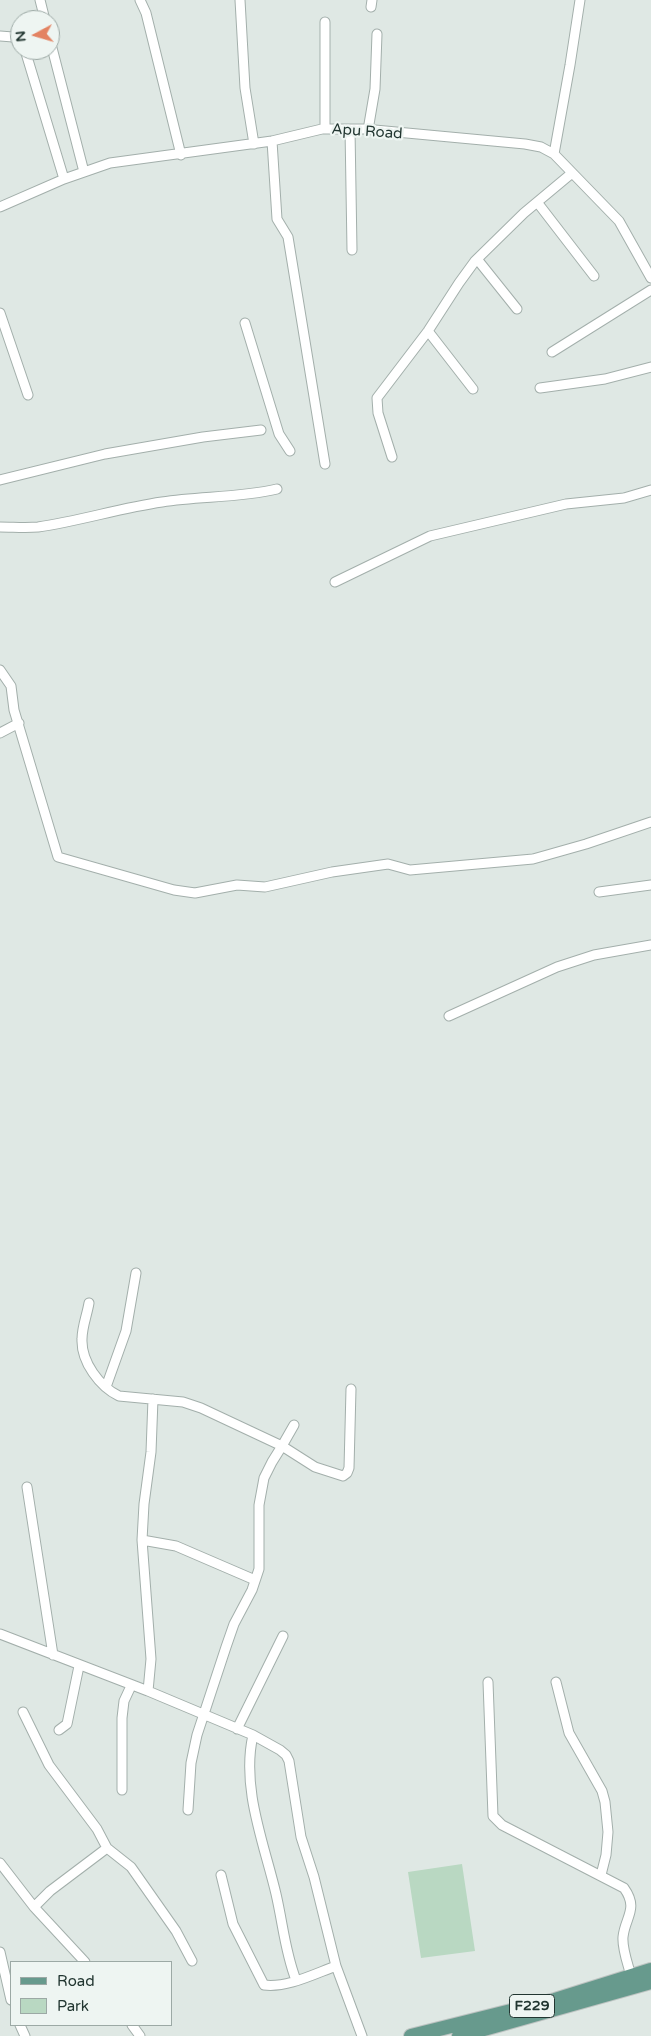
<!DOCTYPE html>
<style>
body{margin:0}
#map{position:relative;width:651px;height:2036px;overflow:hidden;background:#dfe8e4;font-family:"Varela Round",sans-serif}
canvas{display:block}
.legend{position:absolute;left:10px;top:1961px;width:162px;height:65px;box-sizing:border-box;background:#eef5f2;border:1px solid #9ca9a5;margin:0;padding:6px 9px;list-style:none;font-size:15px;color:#223631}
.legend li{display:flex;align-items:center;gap:10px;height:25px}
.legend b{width:25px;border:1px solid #9ca9a5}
.north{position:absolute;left:10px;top:10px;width:50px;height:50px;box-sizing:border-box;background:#eef5f2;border:1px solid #9ca9a5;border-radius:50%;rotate:264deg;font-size:14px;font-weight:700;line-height:20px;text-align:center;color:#223631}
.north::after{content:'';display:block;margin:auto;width:18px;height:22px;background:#e38362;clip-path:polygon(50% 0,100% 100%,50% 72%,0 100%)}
</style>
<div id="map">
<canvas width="651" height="2036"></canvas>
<ul class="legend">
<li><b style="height:6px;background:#679a8d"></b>Road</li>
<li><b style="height:14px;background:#b9d8c2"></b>Park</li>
</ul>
<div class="north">N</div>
</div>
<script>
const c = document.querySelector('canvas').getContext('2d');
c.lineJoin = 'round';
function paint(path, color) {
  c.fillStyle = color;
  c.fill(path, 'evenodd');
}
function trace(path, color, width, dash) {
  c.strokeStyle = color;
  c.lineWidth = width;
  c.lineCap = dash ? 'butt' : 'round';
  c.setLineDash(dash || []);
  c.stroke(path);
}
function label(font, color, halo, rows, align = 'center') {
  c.font = font + ' "Varela Round",sans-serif';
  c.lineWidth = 4.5;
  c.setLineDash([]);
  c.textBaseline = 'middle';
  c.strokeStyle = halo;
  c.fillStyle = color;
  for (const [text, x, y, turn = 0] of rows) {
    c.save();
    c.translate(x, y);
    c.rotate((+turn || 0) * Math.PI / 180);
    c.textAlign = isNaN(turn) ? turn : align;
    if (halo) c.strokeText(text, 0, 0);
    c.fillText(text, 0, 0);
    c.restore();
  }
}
paint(new Path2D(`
 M462 1864 475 1951 421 1958 408 1872Z`), '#b9d8c2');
const street = new Path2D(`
 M40 0 45 20
 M140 0 146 13 181 155
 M240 0 245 88 254 144
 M371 7 372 0
 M0 36 13 37 20 42
 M50 40 84 172
 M25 50 64 179
 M325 129V22
 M350 129 352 250
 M368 130 375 89 377 34
 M272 141 277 219 288 237 325 464
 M554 154 570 65 580 0
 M537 202 594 276
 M0 207 64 179 110 163 272 141 322 129H364L525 144 541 147 554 154 619 221 651 278
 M477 259 517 309
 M0 313 28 395
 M245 323 279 434 290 451
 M428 331 473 389
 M552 352 651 290
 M540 388 605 379 651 367
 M392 457 378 413 377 398 428 331 459 283 475 261 524 213 572 173
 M0 480 105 454 203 437 261 430
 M0 527C13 527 26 528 38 527 80 521 120 508 162 502 200 496 239 498 277 489
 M335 582 430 536 566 504 624 498 651 490
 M0 670 11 686 14 710 58 857 174 890 195 893 237 885 265 887 332 872 388 864 410 870 533 859 586 844 651 822
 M0 733 19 723
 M599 892 651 885
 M449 1016 557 967 594 955 651 945
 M89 1303C87 1315 82 1327 82 1339 81 1362 100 1387 119 1396L183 1402 201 1408 282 1446 315 1467 343 1476 347 1473 349 1468 351 1389
 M106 1387 126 1331 136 1273
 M27 1487 53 1655
 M142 1540 176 1546 255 1580
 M0 1634 148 1691 253 1735 280 1750 286 1755 289 1761 301 1837 314 1877 336 1966 362 2036
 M488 1682 493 1816 502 1825 624 1888C639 1909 625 1917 623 1937 622 1949 628 1964 631 1976
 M556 1682 569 1733 602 1791 605 1802 608 1832 606 1855 601 1875
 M148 1691 151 1659 142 1540 144 1504 151 1452 153 1399
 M23 1712 49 1765 97 1829 107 1848 131 1867 176 1931 192 1961
 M237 1729 283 1636
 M59 1730 67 1724 79 1666
 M253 1735C241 1788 264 1843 276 1894 283 1924 285 1952 296 1980
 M122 1790V1718L124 1701 131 1686
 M188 1810 191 1763 197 1735 226 1647 234 1624 252 1590 259 1569V1505L264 1478 272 1462 282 1446 294 1425
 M0 1863 34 1907 85 1962
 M221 1875 233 1924 264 1985C287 1988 314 1974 336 1966
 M34 1907 50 1891 107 1848
 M0 1952 11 2000
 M20 2025 25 2036
 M132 2025 140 2036`);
const primary = new Path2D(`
 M411 2036 555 2000 651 1970
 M459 2036 651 1982`);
trace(street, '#a3afab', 11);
trace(primary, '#bdc3c1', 16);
trace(street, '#fff', 9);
trace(primary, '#679a8d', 14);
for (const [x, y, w] of [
 [532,2006,45]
]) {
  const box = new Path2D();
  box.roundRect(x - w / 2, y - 11.5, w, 23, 4);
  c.fillStyle = '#eef5f2';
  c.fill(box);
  trace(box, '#223631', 1);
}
label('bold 14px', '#223631', null, [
 ["F229",532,2006]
]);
label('15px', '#223631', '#eef5f2', [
 ["Apu Road",367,132,4]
]);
</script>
